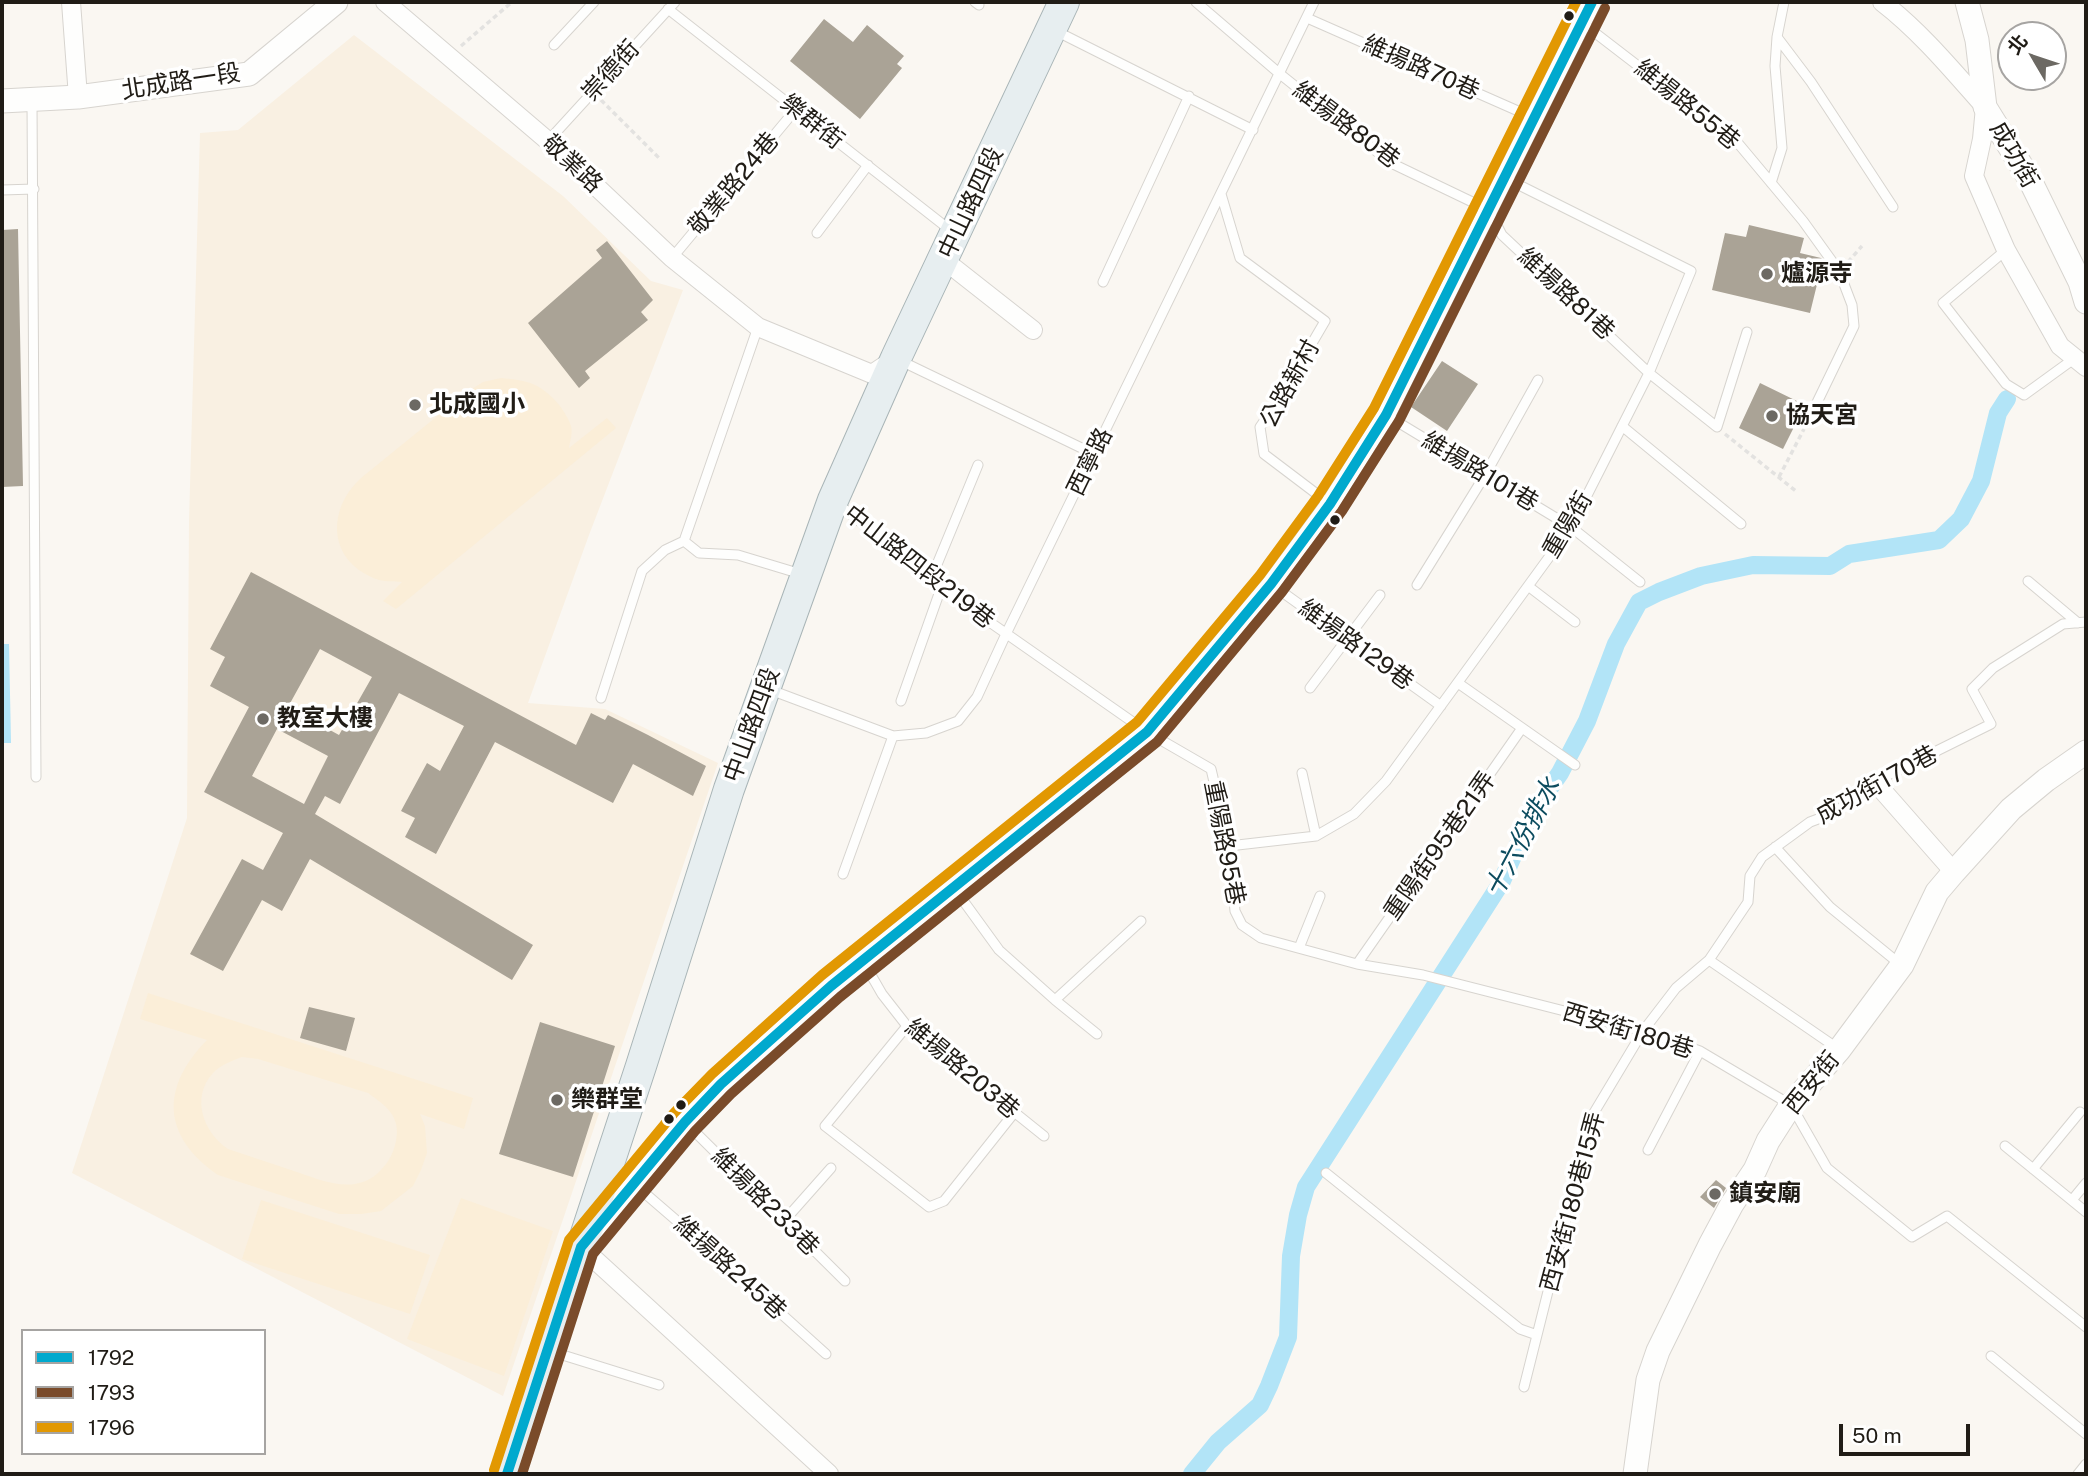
<!DOCTYPE html>
<meta charset="utf-8">
<style>
body{margin:0}
#map{position:relative;width:2088px;height:1476px;overflow:hidden;background:#faf7f2;font-family:"Public Sans","Noto Sans TC",sans-serif}
canvas{display:block}
.frame{position:absolute;inset:0;border:4px solid #201c16;pointer-events:none}
.legend{position:absolute;left:21px;top:1329px;width:245px;height:126px;box-sizing:border-box;background:#fff;border:2px solid #a6a4a2;margin:0;padding:9px 12px;list-style:none;font-size:21px;color:#201c16}
.legend li{display:flex;align-items:center;gap:14px;height:35px}
.legend b{width:35px;border:2px solid #a6a4a2}
.north{position:absolute;left:1997px;top:21px;width:70px;height:70px;box-sizing:border-box;background:#fff;border:2px solid #a6a4a2;border-radius:50%;rotate:309deg;font-size:19px;font-weight:700;line-height:28px;text-align:center;color:#201c16}
.north::after{content:'';display:block;margin:auto;width:24px;height:32px;background:#6c6963;clip-path:polygon(50% 0,100% 100%,50% 72%,0 100%)}
.scale{position:absolute;left:1839px;top:1424px;width:131px;height:32px;box-sizing:border-box;border:4px solid #201c16;border-top:0;padding-left:9px;font-size:21px;line-height:24px;white-space:nowrap;color:#201c16;-webkit-text-stroke:5px #fff;paint-order:stroke}
</style>
<div id="map">
<canvas width="2088" height="1476"></canvas>
<div class="frame"></div>
<ul class="legend">
<li><b style="height:9px;background:#00a9ce"></b>1792</li>
<li><b style="height:9px;background:#7a4b2a"></b>1793</li>
<li><b style="height:9px;background:#e29802"></b>1796</li>
</ul>
<div class="north">北</div>
<div class="scale">50 m</div>
</div>
<script>
const c = document.querySelector('canvas').getContext('2d');
c.lineJoin = 'round';
function paint(path, color) {
  c.fillStyle = color;
  c.fill(path, 'evenodd');
}
function trace(path, color, width, dash) {
  c.strokeStyle = color;
  c.lineWidth = width;
  c.lineCap = dash ? 'butt' : 'round';
  c.setLineDash(dash || []);
  c.stroke(path);
}
function label(font, color, halo, rows, align = 'center') {
  c.font = font + ' "Public Sans","Noto Sans TC",sans-serif';
  c.lineWidth = 7;
  c.setLineDash([]);
  c.textBaseline = 'middle';
  c.strokeStyle = halo;
  c.fillStyle = color;
  for (const [text, x, y, turn = 0] of rows) {
    c.save();
    c.translate(x, y);
    c.rotate((+turn || 0) * Math.PI / 180);
    c.textAlign = isNaN(turn) ? turn : align;
    if (halo) c.strokeText(text, 0, 0);
    c.fillText(text, 0, 0);
    c.restore();
  }
}
paint(new Path2D(`
 M354 35 563 196 651 281 683 290 589 535 528 703 605 709 718 763 503 1396 72 1173 187 818 189 521 200 133 238 130Z`), '#f9f0e2');
paint(new Path2D(`
 M501 378C528 380 542 384 560 406 564 412 569 419 571 426 573 433 570 441 569 448L607 418 616 428 396 609 383 601 402 582C395 581 386 582 379 580 372 578 365 574 359 570 326 546 333 503 361 478L467 392 483 382Z
 M148 993 473 1098 464 1129 420 1114 425 1126 427 1153 421 1170 413 1186 381 1211 361 1214H339L218 1175C162 1136 160 1088 207 1040L140 1019ZM242 1057 258 1059 368 1093C386 1106 401 1116 396 1141 393 1155 388 1163 378 1173 352 1196 319 1179 291 1170 270 1163 249 1156 228 1149 204 1133 190 1098 213 1073 220 1065 232 1061 242 1057Z
 M461 1198 553 1231 504 1376 407 1339Z
 M261 1200 430 1255 410 1314 242 1259Z`), '#fbeed8');
paint(new Path2D(`
 M2 644H9L11 743H2Z`), '#b2e4f7');
trace(new Path2D(`
 M1192 1474 1218 1442 1260 1405 1269 1386 1288 1337 1291 1256 1298 1215 1306 1187 1501 883 1525 829 1544 796 1560 773 1587 721 1616 644 1639 602 1659 592 1701 576 1753 565 1830 566 1849 554 1939 540 1961 519 1981 481 1998 413 2007 399`), '#b2e4f7', 18);
paint(new Path2D(`
 M824 19 853 42 867 25 904 56 897 64 902 68 860 119 790 61Z
 M1749 225 1804 238 1800 253 1821 258 1823 260 1810 313 1712 290 1725 233 1746 237Z
 M18 229 23 486 2 487V230Z
 M607 241 653 300 641 312 648 320 585 371 590 378 579 388 528 323 602 258 596 250Z
 M1442 361 1478 384 1447 431 1411 407Z
 M1760 383 1805 405 1783 449 1739 428Z
 M251 572 576 745 591 713 605 720 608 715 648 735 706 766 693 796 633 764 613 803 495 742 436 854 405 837 415 818 401 811 427 763 440 771 464 726 399 693 340 804 325 796 315 814 533 945 512 980 310 859 282 911 262 900 223 971 190 954 242 859 263 870 283 833 204 792 249 707 210 686 225 657 210 649ZM320 649 372 677 339 735 288 707ZM277 729 328 756 304 804 252 776Z
 M309 1007 355 1018 346 1051 300 1038Z
 M540 1022 615 1046 573 1177 499 1154Z
 M1716 1180 1726 1188 1714 1208 1700 1197Z`), '#aaa396');
const service = new Path2D(`
 M975 2 979 5
 M1196 2 1280 74 1391 163 1489 210 1502 235 1649 373 1717 427 1747 332
 M668 9 950 230
 M1307 18 1534 118
 M1581 22 1737 142 1803 221 1839 271 1852 305 1854 326 1809 419
 M1054 30 1253 130
 M1777 37 1811 82 1893 207
 M554 45 594 2
 M32 102 36 777
 M548 141 675 2
 M1771 183 1782 148 1775 66 1777 37 1784 2
 M2 190 34 189
 M1221 194 1240 258 1325 321 1280 398 1260 427 1264 454 1330 504
 M817 233 868 165
 M2006 250 1943 303 2006 384 2024 395 2075 358
 M672 258 796 109
 M1103 282 1189 96
 M901 361 1094 454
 M1386 415 1571 527 1640 582
 M1622 426 1741 524
 M837 503 941 588 1147 732 1211 769 1229 846 1235 911 1242 925 1261 938 1357 964 1423 975 1643 1031 1700 1051 1791 1105 1827 1168 1912 1237 1947 1216 2086 1327
 M684 541 758 327
 M684 541 699 553 738 555 801 574
 M931 579 978 465
 M2028 581 2078 623
 M1271 584 1441 706
 M1417 585 1485 475 1538 380
 M1528 586 1575 622
 M1458 683 1575 765
 M1310 688 1380 595
 M768 689 893 736 926 733 958 721 977 697 1006 634 1314 2
 M601 698 642 571 665 550 684 541
 M901 701 941 588
 M1302 773 1316 836
 M1229 846 1316 836 1354 814 1386 781 1571 527 1649 373 1691 271 1505 178
 M1775 847 1830 907 1901 965
 M843 874 893 736
 M954 888 999 950 1055 1000 1141 921
 M1299 948 1320 896
 M1709 960 1837 1048
 M863 961 882 994 907 1026 1044 1136
 M1357 964 1522 728
 M1055 1000 1097 1034
 M907 1026 825 1126 929 1207 944 1201 1014 1113
 M685 1122 845 1281
 M2005 1146 2086 1212
 M1648 1150 1700 1051
 M2033 1169 2080 1112
 M1326 1173 1520 1329 1537 1335
 M633 1183 706 1246 826 1354
 M2072 1200 2086 1183
 M784 1221 831 1168
 M553 1352 659 1385
 M1991 1356 2086 1434
 M1524 1387 1592 1116 1643 1031 1676 988 1709 960 1748 902 1750 876 1762 857 1810 822 1834 813 1878 780 1991 724 1972 689 1993 668 2063 624 2086 622
 M2078 1474 2086 1464`);
const minor = new Path2D(`
 M71 2 78 97
 M385 2 548 141 672 258 758 327 872 374 890 362
 M1882 2C1921 32 1953 71 1985 107L1982 139 1974 176 2006 250 2060 346 2086 367
 M944 260 1033 330
 M1882 790 1954 872
 M829 1474 581 1247 685 1122 721 1084 831 986 1147 732 1271 584 1330 504 1386 415 1592 2`);
const tertiary = new Path2D(`
 M1967 2 1977 40 1985 107 2029 178 2080 282 2086 302
 M2 101 78 97 249 74 336 2
 M1635 1474 1648 1380 1658 1351 1710 1245 1732 1204 1755 1170 1768 1141 1791 1105 1839 1050 1902 965 1937 892 1954 872 2011 809 2046 780 2086 752`);
const primary = new Path2D(`
 M507 1474 641 1066 729 789 833 500 896 358 1064 2`);
trace(service, '#d7d4cf', 11);
trace(minor, '#d7d4cf', 20);
trace(tertiary, '#d7d4cf', 25);
trace(primary, '#a9b5b7', 32);
trace(new Path2D(`
 M461 46 512 2
 M601 100 659 158
 M1848 262 1862 246
 M1725 434 1797 492
 M1779 477 1804 429`), '#e3e2e0', 3.5, [5, 3.5]);
trace(service, '#fefefd', 9);
trace(minor, '#fefefd', 18);
trace(tertiary, '#fefefd', 23);
trace(primary, '#e7eef0', 30);
trace(new Path2D(`
 M507 1474 581 1247 685 1122 721 1084 831 986 1147 732 1271 584 1330 504 1386 415 1592 2`), '#00a9ce', 10);
trace(new Path2D(`
 M522 1474 593 1254 695 1131 731 1094 840 997 1157 742 1282 592 1342 511 1399 421 1605 8`), '#7a4b2a', 10);
trace(new Path2D(`
 M494 1470 569 1240 674 1113 712 1074 822 975 1137 722 1260 575 1318 496 1374 408 1576 2`), '#e29802', 10);
for (const [x, y, r, color] of [
 [1569,16,6,"#201c16"],
 [1767,274,7,"#6c6963"],
 [415,405,7,"#6c6963"],
 [1772,416,7,"#6c6963"],
 [1335,520,6,"#201c16"],
 [263,719,7,"#6c6963"],
 [557,1100,7,"#6c6963"],
 [681,1105,6,"#201c16"],
 [669,1119,6,"#201c16"],
 [1715,1194,7,"#6c6963"]
]) {
  const dot = new Path2D();
  dot.arc(x, y, r, 0, 2 * Math.PI);
  c.fillStyle = color;
  c.fill(dot);
  trace(dot, '#fff', 2.5);
}
label('24px', '#201c16', '#fff', [
 ["維揚路70巷",1421,68,24],
 ["崇德街",611,71,-48],
 ["北成路一段",181,82,-9],
 ["維揚路55巷",1687,105,39],
 ["樂群街",812,122,38],
 ["維揚路80巷",1346,125,37],
 ["成功街",2014,155,60],
 ["敬業路",572,164,43],
 ["敬業路24巷",734,184,-50],
 ["中山路四段",971,203,-65],
 ["維揚路81巷",1566,294,43],
 ["公路新村",1290,384,-61],
 ["西寧路",1090,462,-64],
 ["維揚路101巷",1480,472,31],
 ["重陽街",1568,525,-59],
 ["中山路四段219巷",919,567,38],
 ["維揚路129巷",1356,645,36],
 ["中山路四段",752,725,-70],
 ["成功街170巷",1877,785,-29],
 ["重陽路95巷",1224,843,79],
 ["重陽街95巷21弄",1440,846,-55],
 ["西安街180巷",1628,1031,17],
 ["維揚路203巷",962,1069,40],
 ["西安街",1812,1083,-51],
 ["維揚路233巷",765,1202,45],
 ["西安街180巷15弄",1573,1202,-75],
 ["維揚路245巷",730,1268,42]
]);
label('bold 24px', '#201c16', '#fff', [
 ["爐源寺",1781,274],
 ["北成國小",429,405],
 ["協天宮",1786,416],
 ["教室大樓",277,719],
 ["樂群堂",571,1100],
 ["鎮安廟",1729,1194]
], 'left');
label('italic 26px', '#0c4c5f', '#fff', [
 ["十六份排水",1523,838,-62]
]);
</script>
